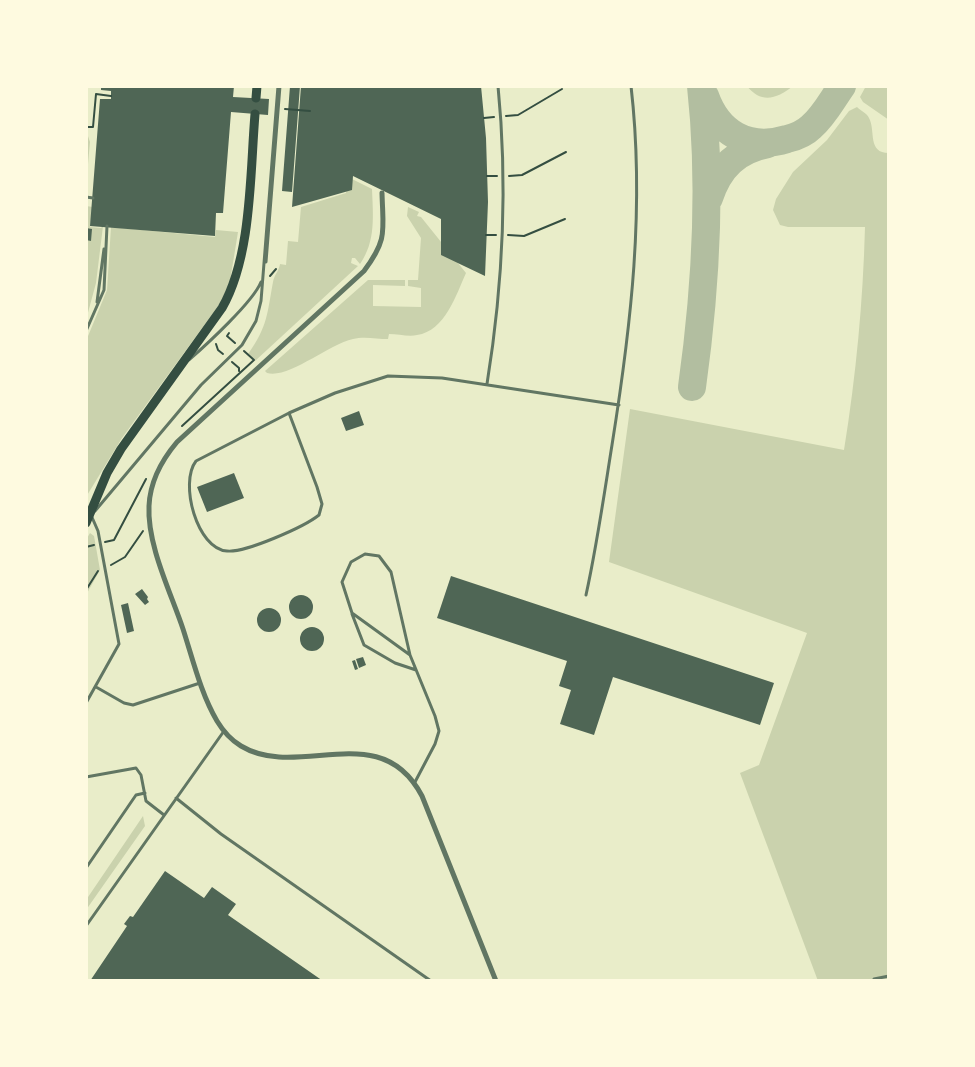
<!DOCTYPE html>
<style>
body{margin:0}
#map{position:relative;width:975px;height:1067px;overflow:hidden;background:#e9edc9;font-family:Rubik,sans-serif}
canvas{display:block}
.frame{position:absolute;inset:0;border:88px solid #fefae0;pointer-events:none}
</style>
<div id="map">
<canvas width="975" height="1067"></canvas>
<div class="frame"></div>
</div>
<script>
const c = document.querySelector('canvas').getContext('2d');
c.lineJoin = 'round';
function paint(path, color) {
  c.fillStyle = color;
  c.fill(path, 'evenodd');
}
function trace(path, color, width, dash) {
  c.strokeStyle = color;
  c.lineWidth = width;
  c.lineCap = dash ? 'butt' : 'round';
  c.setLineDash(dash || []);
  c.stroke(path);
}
paint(new Path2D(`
 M747 86H793C777 99 761 104 747 86Z
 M866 86H889V120L863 102 860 97Z
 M857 107C861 111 867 113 869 118 876 131 867 153 889 153V981H818L740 773 759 765 807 633 609 562 630 409 844 450C856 375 863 302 865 227H788L780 225 773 210 776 199 793 172 827 140 849 111Z
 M86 130 90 142 86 186Z
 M348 177 372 189C373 216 376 241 360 264L355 258H352L351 263 358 266 255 361 248 354C268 326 267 314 273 282 274 275 279 271 280 264L286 265 288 241 298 242 301 207 346 193Z
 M86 206 93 207 90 227 101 228 103 226 96 283 86 320Z
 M408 207 419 212 417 216 421 217 466 273C456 295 445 331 417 335 409 337 398 334 389 334L388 339C377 339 364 336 353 339 327 345 289 379 267 373L265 371 368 280H405V286L373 285V306L421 307V288L408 286V280H418L421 238 407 216Z
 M111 227 215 237 216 230 238 232 230 281 221 302 122 438 86 497V341L107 290Z
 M90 533 94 536 100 570 86 595V540Z
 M143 816 145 826 86 910V900Z`), '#cad2ad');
trace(new Path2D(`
 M705 96C718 133 748 151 787 139 795 137 805 133 811 127 824 116 832 100 842 86
 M709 198C719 167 737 150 768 144
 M692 387C706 287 712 187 701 86`), '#b2bea0', 28);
paint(new Path2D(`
 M101 86H234L233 97 269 99 268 115 231 112 223 213H216L215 236 90 226 100 99H111V91L101 90Z
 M290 86H300L292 192 282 191Z
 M301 86H481L486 138 488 202 485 276 441 255V219L353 176 352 190 292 207Z
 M86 228 92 229 91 241 86 240Z
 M359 411 364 425 346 431 341 418Z
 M234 473 244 498 207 512 197 487Z
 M451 576 774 683 760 725 613 677 594 735 560 724 571 690 559 686 567 661 437 618Z
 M142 589 148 597 147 599 149 602 145 605 135 594Z
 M289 607a12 12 0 1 1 24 0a12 12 0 1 1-24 0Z
 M128 603 134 631 127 633 121 605Z
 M257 620a12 12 0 1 1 24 0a12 12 0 1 1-24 0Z
 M300 639a12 12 0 1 1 24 0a12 12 0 1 1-24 0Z
 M363 657 366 665 359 668 356 659Z
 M355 660 358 669 355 670 352 661Z
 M165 871 204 898 212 887 236 904 228 915 323 981H90L127 926 124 924 130 916 133 917Z`), '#4f6655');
trace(new Path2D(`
 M285 109 310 111
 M506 116 518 115 562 89
 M484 118 494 117
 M86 127H93L96 94 111 96
 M487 176H497
 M509 176 522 175 566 152
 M486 235H496
 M508 235 524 236 565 219
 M270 276 276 269
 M229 333 227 336 235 343
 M216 344 218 350 223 354
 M232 362 239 368V371
 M182 426 254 360 244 351
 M105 542 114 540 146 479
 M86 547 94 545
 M111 565 125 557 143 531
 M86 590 98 571`), '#344e41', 2);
trace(new Path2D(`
 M86 197 93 198
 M266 262 280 86
 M97 302 104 249
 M86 331 104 290 107 226
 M189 360C206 345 253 302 261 282
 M487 384C503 285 508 187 498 86
 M289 413 317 487 322 504 319 515C304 527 245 553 227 551 197 549 179 483 196 461L289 413 335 393 388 376 442 378 619 405
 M95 511 201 385 242 345 256 321 261 301 278 86
 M586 595C597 545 604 495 612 445 631 326 645 207 631 86
 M352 614 364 645 395 663 416 670
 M410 655 352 613 342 582 351 562 365 554 379 556 391 572 410 655 435 716 439 731 435 744 415 782
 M96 687 124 703 133 705 200 683
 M86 703 119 644 98 531 91 515
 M86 777 136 768 141 775 146 801 164 815
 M176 798 221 834 431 981
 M86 868 136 795 145 793
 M86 926 224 731
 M874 979 889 976`), '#617663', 3);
trace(new Path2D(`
 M382 193C383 231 388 239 364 271L177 442C161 461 150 481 149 506 147 545 171 593 183 629 193 660 201 694 217 721 223 731 231 740 241 746 299 781 380 716 422 796L496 981`), '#617663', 5);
trace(new Path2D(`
 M256 98 257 86
 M86 523 107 473 121 449 222 308C252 256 250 173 255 114`), '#344e41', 9);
</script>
